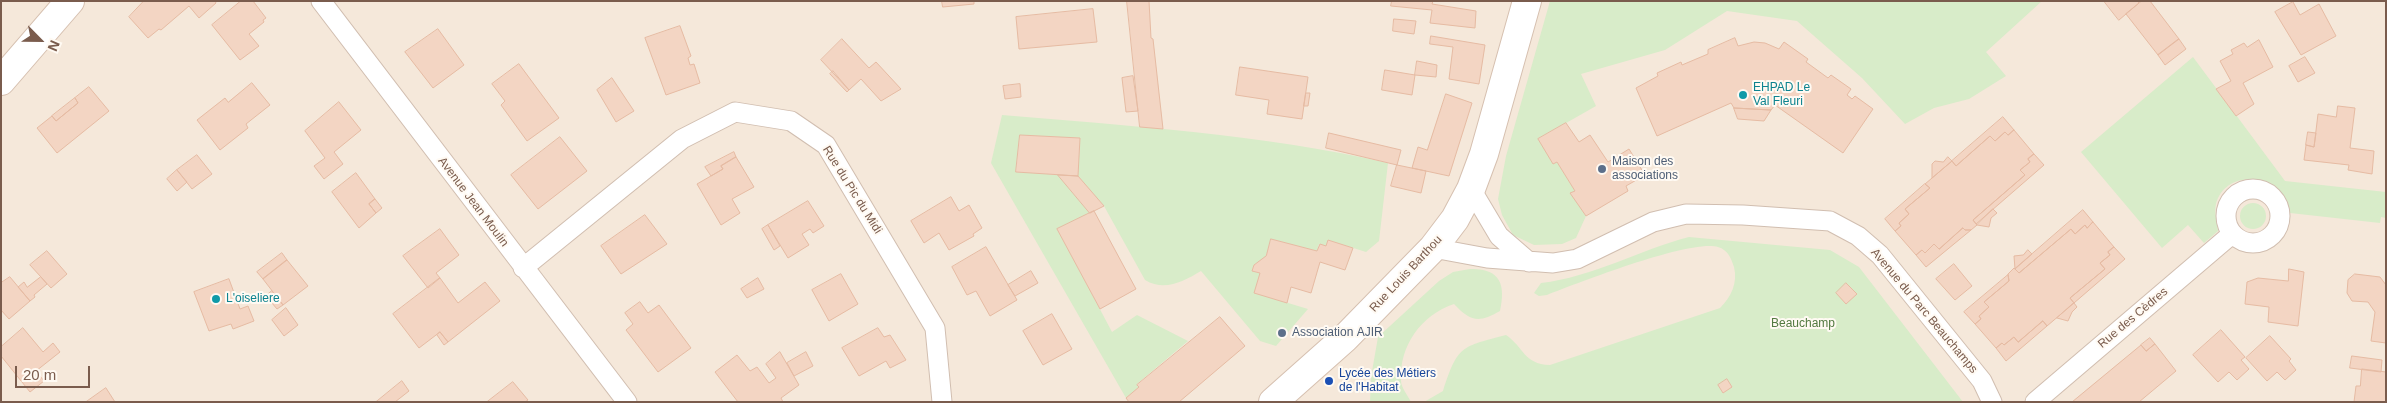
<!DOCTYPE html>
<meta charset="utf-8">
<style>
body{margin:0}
#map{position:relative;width:2387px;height:403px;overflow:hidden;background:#fdf6ec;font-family:Helvetica,sans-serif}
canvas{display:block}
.frame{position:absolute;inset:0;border:2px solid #7a5c4d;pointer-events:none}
.north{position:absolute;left:15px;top:15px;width:50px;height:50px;-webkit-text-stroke:4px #fffaf3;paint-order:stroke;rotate:113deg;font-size:14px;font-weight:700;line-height:20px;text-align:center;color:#7a5c4d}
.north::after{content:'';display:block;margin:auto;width:18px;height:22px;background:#7a5c4d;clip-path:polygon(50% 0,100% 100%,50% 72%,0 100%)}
.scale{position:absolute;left:15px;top:366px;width:75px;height:22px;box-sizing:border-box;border:2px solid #7a5c4d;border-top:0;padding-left:6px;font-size:15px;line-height:18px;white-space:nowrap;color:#7a5c4d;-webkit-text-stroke:4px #fffaf3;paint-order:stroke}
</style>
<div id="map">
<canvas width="2387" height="403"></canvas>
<div class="frame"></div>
<div class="north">N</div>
<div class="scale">20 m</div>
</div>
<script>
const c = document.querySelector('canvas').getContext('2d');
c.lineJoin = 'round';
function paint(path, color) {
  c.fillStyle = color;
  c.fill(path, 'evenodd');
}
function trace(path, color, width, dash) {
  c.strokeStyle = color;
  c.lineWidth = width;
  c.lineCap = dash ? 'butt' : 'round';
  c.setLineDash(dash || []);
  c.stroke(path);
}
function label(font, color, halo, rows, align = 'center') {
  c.font = font + ' Helvetica,sans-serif';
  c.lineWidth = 4;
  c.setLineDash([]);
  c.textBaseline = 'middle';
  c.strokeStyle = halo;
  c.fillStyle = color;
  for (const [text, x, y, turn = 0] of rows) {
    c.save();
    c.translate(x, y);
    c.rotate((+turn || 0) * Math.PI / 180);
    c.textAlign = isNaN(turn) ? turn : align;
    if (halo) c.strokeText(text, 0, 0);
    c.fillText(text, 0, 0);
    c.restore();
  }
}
paint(new Path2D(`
 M1 1H2386V402H1Z`), '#f5e8da');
paint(new Path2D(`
 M1550 1H2042L1986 52 2006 76 1969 99 1934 108 1905 124 1862 78 1797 21 1727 11 1665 50 1581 74 1596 106 1538 139 1557 162 1575 191 1571 194 1586 216 1576 238 1562 244 1534 245 1513 235 1502 215 1498 199 1506 156Z
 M2193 57 2285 181 2386 192V218L2381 217 2380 223 2290 213C2286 202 2281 192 2270 185 2250 173 2222 180 2216 204 2214 212 2217 223 2218 231L2204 243 2188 225 2162 248 2081 152Z
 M1002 115C1131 126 1261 134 1388 163L1379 241 1366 252 1328 240 1326 246 1319 244 1317 251 1271 239 1266 256 1254 265 1252 271 1260 273 1255 293 1308 309 1276 346 1260 341 1201 271C1184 281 1165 292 1145 280L1104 206 1078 176 1080 138 1020 135 1016 171 1058 175 1090 213 1058 230 1112 332 1137 315 1188 341 1137 384 1139 387 1126 398 991 163Z
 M2240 216a13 13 0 1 1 26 0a13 13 0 1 1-26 0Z
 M1689 237 1830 250 1859 267 1963 402H1424L1443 391C1458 345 1461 347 1506 335 1524 347 1523 364 1550 365L1720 308C1731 297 1738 283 1734 267 1731 258 1728 250 1718 247 1690 239 1578 283 1547 295L1539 296 1534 293 1541 283C1593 277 1639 250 1689 237Z
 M1470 269C1500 268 1506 284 1500 311 1479 323 1471 322 1454 304 1421 315 1399 346 1401 381 1401 387 1408 396 1411 402H1370L1371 377 1378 337 1439 281 1453 272Z`), '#d8ecc9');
const building = new Path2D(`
 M144 1H215L216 3 199 18 189 6 161 30 159 29 148 38 129 17Z
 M241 1H253L266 18 263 20 264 22 249 34 259 46 240 60 212 25Z
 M942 1H974V4L943 7Z
 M1127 1H1149L1151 38 1153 39 1163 129 1140 127Z
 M1392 1H1433L1432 4 1476 11 1475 28 1430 23 1432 10 1391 6Z
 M2104 1H2137L2139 3 2119 20Z
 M2142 1H2150L2179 39 2158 55 2126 14Z
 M2293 2 2300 15 2319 4 2336 36 2301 55 2275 12Z
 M1093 9 1097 42 1019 49 1016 17Z
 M1394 19 1416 21 1414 34 1393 31Z
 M680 26 691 56 688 58 690 65 694 64 700 83 666 95 645 38Z
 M438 29 464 65 433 88 405 52Z
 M1431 36 1485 45 1479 84 1449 79 1453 47 1430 44Z
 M1735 38 1738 46 1754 42 1765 43 1779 49 1784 42 1808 59 1806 62 1828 78 1831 75 1851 89 1847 95 1852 99 1855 96 1873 109 1843 153 1775 105 1771 110 1734 108 1731 103 1657 136 1636 88 1658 76 1657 73 1681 62 1682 65 1708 54V50Z
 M842 39 869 68 876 62 901 89 881 101 861 79 849 90 821 60Z
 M2179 39 2186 49 2165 65 2158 55Z
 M2259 40 2273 67 2243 83 2254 104 2236 116 2216 89 2231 81 2220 61 2233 54 2231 50 2244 43 2247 47Z
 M2305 57 2315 73 2298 82 2289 66Z
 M1417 61 1437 65 1436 77 1415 75Z
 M519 64 559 118 527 141 501 105 505 101 492 84Z
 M1240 67 1308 77 1302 119 1267 114 1269 100 1236 95Z
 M1385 70 1415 75 1412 95 1382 90Z
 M833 71 849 90 847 92 830 74Z
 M1133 76 1138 111 1126 112 1122 78Z
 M612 78 634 111 616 122 597 90Z
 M252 83 270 105 246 124 248 128 220 150 197 120 225 98 228 102Z
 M1020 84 1021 97 1005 99 1003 86Z
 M89 87 109 111 57 153 37 128 52 116 56 121 78 103 75 98Z
 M1306 93H1310L1308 106H1304Z
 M1446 94 1472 103 1449 176 1412 168 1418 147 1427 150Z
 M75 98 78 103 56 121 52 116Z
 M339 102 361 130 334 152 343 164 324 179 314 166 325 158 305 131Z
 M2338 106 2355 108 2350 148 2374 151 2372 174 2348 170 2349 165 2304 160 2306 145 2314 147 2318 114 2336 117Z
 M1734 108 1771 110 1764 121 1738 119Z
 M2003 117 2014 130 2008 135 2005 132 1995 141 1990 136 1956 166 1952 161Z
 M1566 123 1579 142 1590 135 1608 162 1629 149 1645 175 1626 186 1628 191 1586 216 1570 193 1575 191 1557 162 1553 164 1538 139Z
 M2014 130 2034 154 2028 159 2030 162 2020 170 2025 175 1973 220 1977 225 1971 230H1965L1963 228 1939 249 1934 244 1925 253 1922 250 1916 255 1895 231 1901 226 1899 223 1909 214 1905 209 1930 188 1925 184 1952 161 1956 166 1990 136 1995 141 2005 132 2008 135Z
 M2308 132 2316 133 2314 147 2306 145Z
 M1329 133 1401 150 1397 165 1326 148Z
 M1020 135 1080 138 1078 176 1016 172Z
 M560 137 587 171 538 209 511 175Z
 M734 152 736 157 721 166 723 169 711 176 705 167Z
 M2034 154 2044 165 1976 224 1973 220 2025 175 2020 170 2030 162 2028 159Z
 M197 155 212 174 192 189 177 170Z
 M736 157 754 187 732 199 740 213 721 225 697 184 723 169 721 166Z
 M1948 157 1952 161 1932 178V164L1935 161 1943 162Z
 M1397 165 1426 171 1421 193 1391 186Z
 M177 170 187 182 177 191 167 179Z
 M356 173 375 199 369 204 376 213 359 228 332 192Z
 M1058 175 1078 176 1104 206 1090 213Z
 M1925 184 1930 188 1905 209 1909 214 1899 223 1901 226 1895 231 1885 219Z
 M951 197 959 211 969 205 982 228 973 234 974 236 949 250 939 233 924 243 911 221Z
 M375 199 382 208 376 213 369 204Z
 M808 201 824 226 813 233 810 229 802 234 809 245 788 258 768 225Z
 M1993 209 1997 213 1991 218 1989 227 1977 225Z
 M2083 210 2093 222 2087 228 2085 225 2075 234 2071 229 2019 273 2015 269Z
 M1094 211 1136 289 1100 309 1057 229Z
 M645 215 667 244 621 274 601 246Z
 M2093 222 2114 247 2108 252 2110 255 2100 263 2105 269 2070 298 2074 303 2047 326 2043 321 2018 342 2014 337 2004 345 2002 343 1996 348 1975 324 1981 319 1979 316 1989 307 1984 302 2009 281 2008 274 2014 268 2019 273 2071 229 2075 234 2085 225 2087 228Z
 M768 225 780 246 774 250 762 229Z
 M1963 228 1965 230H1971L1926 267 1916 255 1922 250 1925 253 1934 244 1939 249Z
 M440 229 459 255 436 273 440 278 428 288 403 256Z
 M1271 239 1317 251 1320 244 1326 246 1328 240 1353 248 1345 270 1320 262 1311 293 1291 287 1287 303 1254 293 1260 273 1252 271 1254 265 1266 256Z
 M986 247 1017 300 990 316 976 291 967 295 952 267Z
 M2114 247 2125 259 2074 303 2070 298 2105 269 2100 263 2110 255 2108 252Z
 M2028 250 2032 254 2015 269 2014 256 2023 255Z
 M47 251 67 274 51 288 30 265Z
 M282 253 287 260 263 279 257 272Z
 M287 260 308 286 283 305 263 279Z
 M1954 264 1972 286 1955 300 1936 279Z
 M2289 269 2304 272 2298 326 2268 322 2269 307 2245 304 2247 282 2258 278 2288 281Z
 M1031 271 1038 283 1015 296 1008 285Z
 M841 274 858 304 829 321 812 290Z
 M2355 274 2380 277 2386 285V343L2371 341 2375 312 2368 302 2352 301 2347 293 2348 280Z
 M2008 275 2009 281 1984 302 1989 307 1979 316 1981 319 1975 324 1964 312Z
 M10 277 30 301 9 319 1 310V283Z
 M41 277 47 284 34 295 35 297 30 301 18 287 24 282 27 287Z
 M440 278 458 303 485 282 500 301 448 342 440 332 419 348 393 314Z
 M758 278 764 289 747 298 741 289Z
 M229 279 240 309 248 306 254 321 233 329 231 324 209 331 194 292Z
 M1846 283 1857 294 1846 304 1836 293Z
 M272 291 283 305 277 309 266 296Z
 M640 302 648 313 659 305 691 348 658 372 626 330 633 324 625 313Z
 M2074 303 2077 307 2072 312 2068 321 2057 318Z
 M286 308 298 325 284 336 272 320Z
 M1052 314 1072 349 1043 365 1023 331Z
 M1220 317 1245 346 1179 402H1129L1126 398 1139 387 1137 385Z
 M2043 321 2047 326 2006 361 1996 348 2002 343 2004 345 2014 337 2018 342Z
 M23 328 43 352 53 343 60 352 36 371 44 381 30 392 1 356V347Z
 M878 328 884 337 890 335 906 360 890 368 886 361 859 376 842 348Z
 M2221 330 2245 357 2241 360 2249 369 2237 380 2229 372 2218 382 2193 355Z
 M440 332 448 342 444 345 437 335Z
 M2270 336 2291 359 2289 361 2296 370 2285 380 2277 372 2267 381 2246 358Z
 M2150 338 2155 344 2146 351 2141 345Z
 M2155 344 2176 371 2139 402H2072L2141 345 2146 351Z
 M780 352 799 385 781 398 783 402H738L715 372 737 355 750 371 757 367 769 383 776 378 766 364Z
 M806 352 813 366 794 376 787 363Z
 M2352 356 2382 360 2381 372 2350 368Z
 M2362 369 2386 372V402H2354L2356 386H2360Z
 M1727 379 1732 387 1723 393 1718 385Z
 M402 381 409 391 395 402H376Z
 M513 382 528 400 525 402H487Z
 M106 388 115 402H86Z`);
paint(building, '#f3d5c3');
trace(building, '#e6bba3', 1);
const street = new Path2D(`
 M321 1 627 402
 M2226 216a27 27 0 1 1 54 0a27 27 0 1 1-54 0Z
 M1471 189 1499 236 1529 262
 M1433 248 1487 258 1553 263 1577 259 1653 222 1686 214 1743 215 1830 221 1858 236 1880 255 1982 381 1992 402
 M523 268 682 139 735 112 791 121 826 145 935 328 942 402
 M2035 402 2232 234`);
const secondary = new Path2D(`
 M1 81 70 1
 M1273 402 1345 338 1433 248 1455 219 1471 189 1484 154 1527 1`);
trace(street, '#d1beb0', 21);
trace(secondary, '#d6c0b0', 30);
trace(street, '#fff', 19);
trace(secondary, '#fff', 28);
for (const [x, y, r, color] of [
 [1743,95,5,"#0f9aa8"],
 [1602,169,5,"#5c6f8a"],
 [216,299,5,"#0f9aa8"],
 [1282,333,5,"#5c6f8a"],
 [1329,381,5,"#1a4fb4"]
]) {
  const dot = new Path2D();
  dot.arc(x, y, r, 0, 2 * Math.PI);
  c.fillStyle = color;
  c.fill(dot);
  trace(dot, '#fffaf3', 2);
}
label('12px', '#0d838f', '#fffaf3', [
 ["EHPAD Le",1753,88],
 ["Val Fleuri",1753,102],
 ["L'oiseliere",226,299]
], 'left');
label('12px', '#4e5e75', '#fffaf3', [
 ["Maison des",1612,162],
 ["associations",1612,176],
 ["Association AJIR",1292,333]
], 'left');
label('12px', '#7a5c4d', '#fffaf3', [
 ["Rue du Pic du Midi",852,190,58],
 ["Avenue Jean Moulin",473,202,53],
 ["Rue Louis Barthou",1406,274,-47],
 ["Avenue du Parc Beauchamps",1924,311,50],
 ["Rue des Cèdres",2133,318,-40]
]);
label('12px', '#537a41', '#fffaf3', [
 ["Beauchamp",1803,324]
]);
label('12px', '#164399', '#fffaf3', [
 ["Lycée des Métiers",1339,374],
 ["de l'Habitat",1339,388]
], 'left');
</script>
